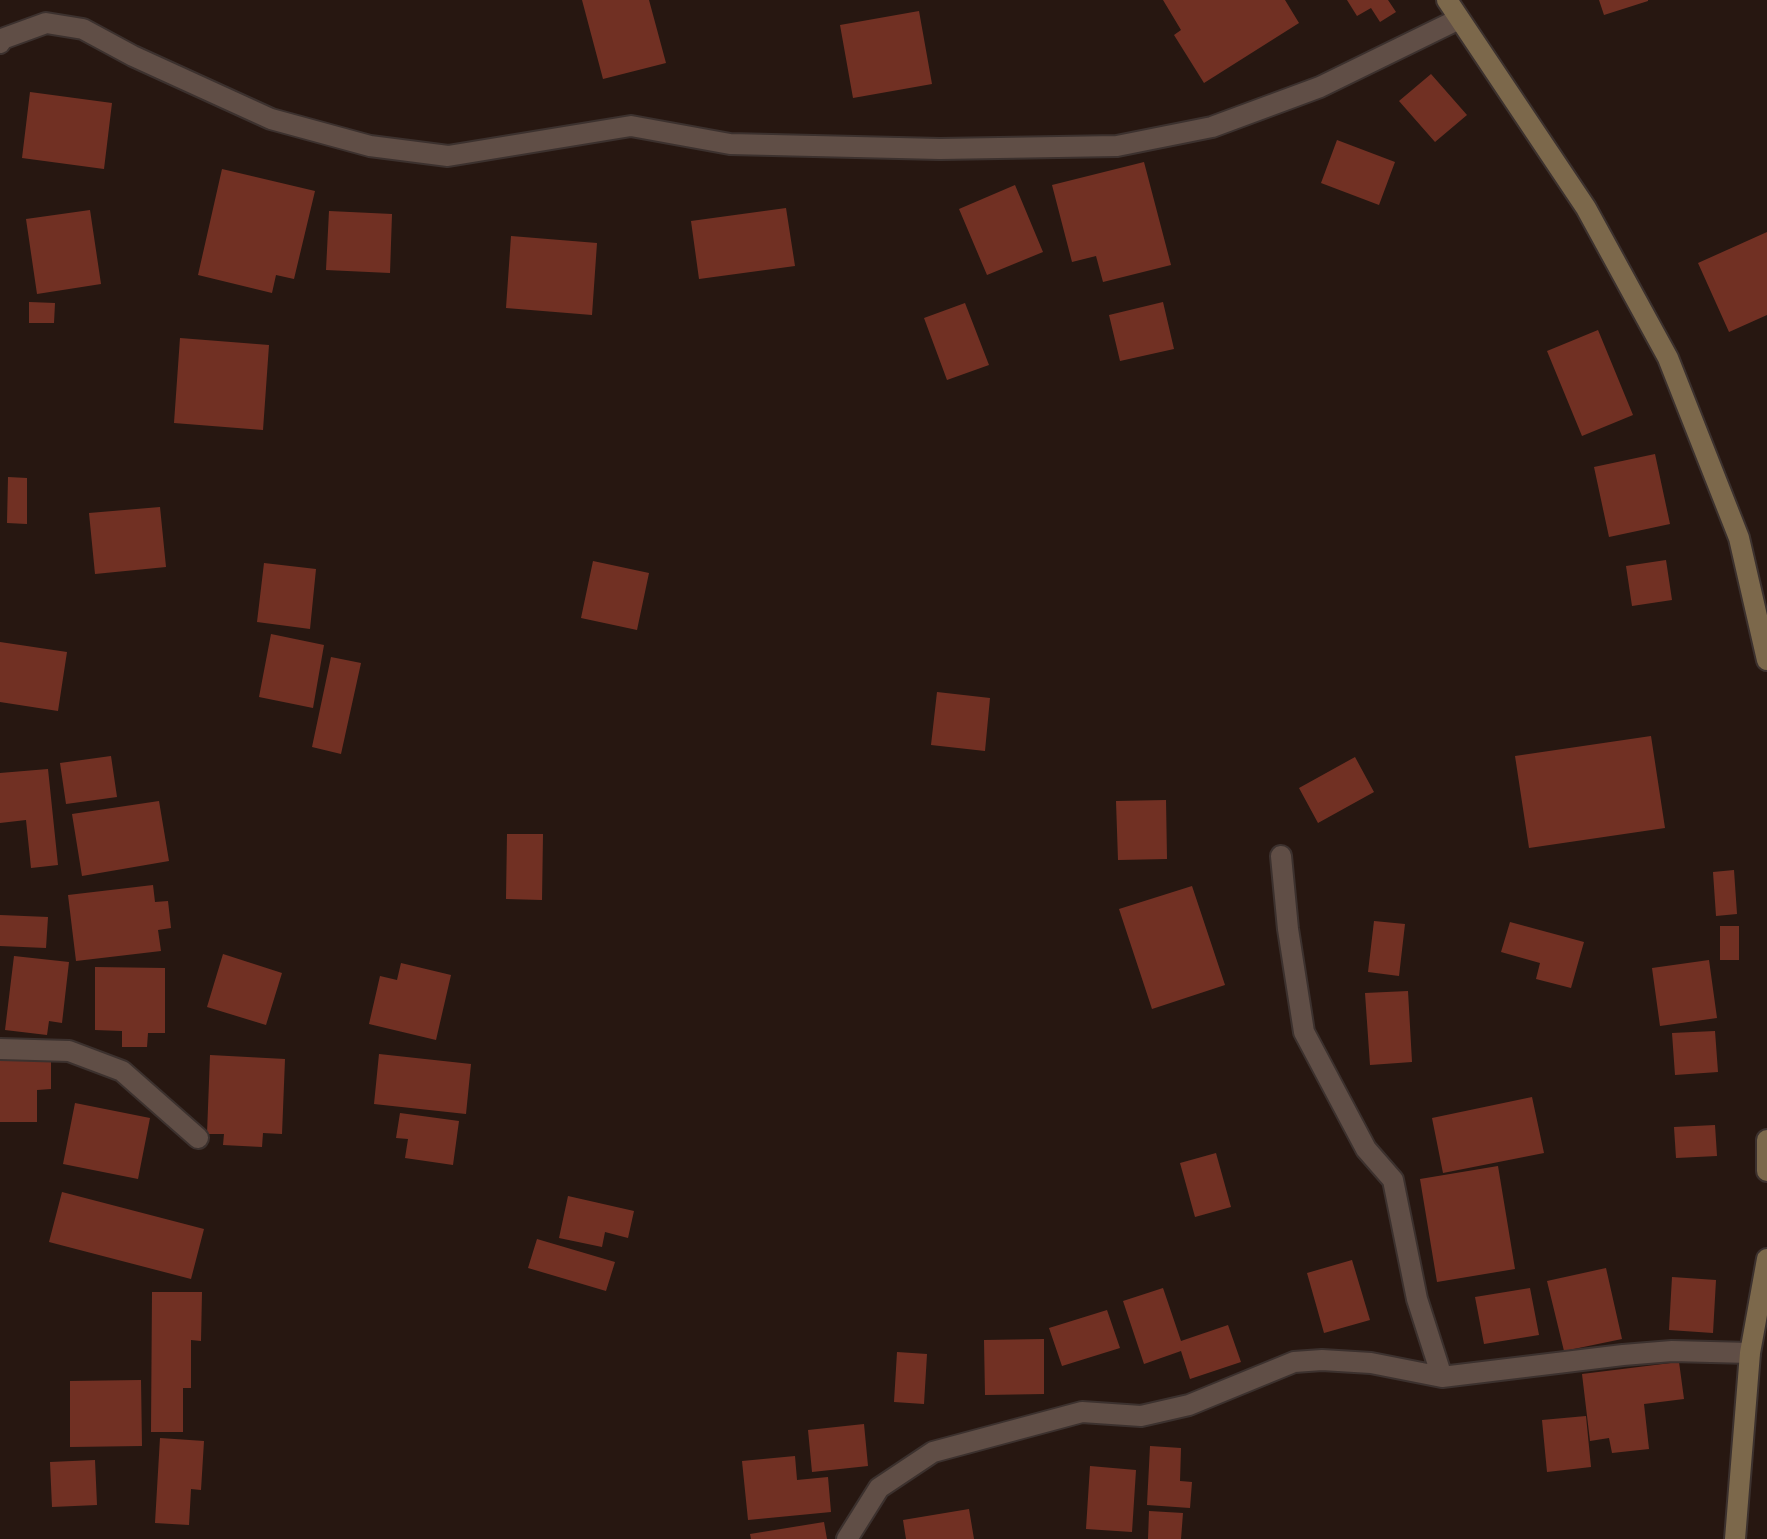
<!DOCTYPE html>
<style>
body{margin:0}
canvas{display:block;background:#271711}
</style>
<canvas width="1767" height="1539"></canvas>
<script>
const c = document.querySelector('canvas').getContext('2d');
c.lineJoin = 'round';
function paint(path, color) {
  c.fillStyle = color;
  c.fill(path, 'evenodd');
}
function trace(path, color, width, dash) {
  c.strokeStyle = color;
  c.lineWidth = width;
  c.lineCap = dash ? 'butt' : 'round';
  c.setLineDash(dash || []);
  c.stroke(path);
}
paint(new Path2D(`
 M582 0H649L666 63 603 79Z
 M1163 0H1285L1299 23 1204 83 1174 35 1181 30Z
 M1347 0H1388L1396 12 1380 22 1371 8 1357 16Z
 M1599 0H1648V1L1604 15Z
 M919 11 932 84 853 98 840 25Z
 M1431 74 1467 115 1435 142 1399 101Z
 M30 92 112 103 104 169 22 158Z
 M1337 140 1395 162 1379 205 1321 183Z
 M1144 162 1171 265 1103 282 1096 256 1072 262 1052 185Z
 M222 169 315 191 294 279 276 275 272 293 198 275Z
 M1015 185 1043 252 987 275 959 209Z
 M786 208 795 266 699 279 691 221Z
 M90 210 101 284 37 294 26 219Z
 M329 211 392 214 390 273 326 270Z
 M1767 232V315L1729 332 1698 263Z
 M511 236 597 243 592 315 506 308Z
 M29 302 55 303 54 323H29Z
 M1163 302 1174 349 1120 361 1109 315Z
 M965 303 989 365 947 380 924 318Z
 M1598 330 1633 415 1582 436 1547 351Z
 M180 338 269 345 263 430 174 423Z
 M1655 454 1670 524 1609 537 1594 467Z
 M8 477 27 478V524L7 523Z
 M160 507 166 567 95 574 89 513Z
 M1666 560 1672 600 1632 606 1626 566Z
 M593 561 649 573 637 630 581 618Z
 M264 563 316 569 310 629 257 622Z
 M271 634 324 645 313 708 259 697Z
 M0 642 67 652 58 711 0 702Z
 M331 657 361 663 341 754 312 747Z
 M937 692 990 698 985 751 931 745Z
 M1651 736 1665 828 1529 848 1515 756Z
 M111 756 117 797 66 804 60 763Z
 M1355 757 1374 792 1318 823 1299 788Z
 M48 769 58 865 31 868 26 820 0 823V773Z
 M1166 800 1167 859 1118 860 1116 801Z
 M159 801 169 861 82 876 72 814Z
 M507 834H543L542 900 506 899Z
 M1734 870 1737 914 1716 916 1713 872Z
 M153 885 155 902 168 901 171 928 158 930 161 951 76 961 68 895Z
 M1192 886 1225 985 1152 1009 1119 909Z
 M0 915 48 917 46 948 0 946Z
 M1374 921 1405 924 1399 976 1368 972Z
 M1510 922 1584 942 1571 988 1536 979 1540 963 1501 952Z
 M1720 926H1739V960H1720Z
 M223 954 282 973 266 1025 207 1007Z
 M14 956 69 962 62 1023 49 1021 47 1035 5 1030Z
 M1709 960 1717 1018 1660 1026 1652 968Z
 M401 963 451 975 436 1040 369 1024 380 976 397 980Z
 M95 967 165 968V1033H148L147 1047H122V1031L95 1030Z
 M1408 991 1412 1062 1370 1065 1365 993Z
 M1715 1031 1718 1072 1675 1075 1672 1033Z
 M379 1054 471 1064 466 1114 374 1104Z
 M210 1055 285 1059 282 1134 263 1133 262 1147 223 1145 224 1134H207Z
 M0 1057H51V1089L37 1090V1122H0Z
 M1532 1097 1544 1153 1443 1173 1432 1118Z
 M75 1103 150 1118 138 1179 63 1164Z
 M400 1113 459 1121 453 1165 405 1158 408 1139 396 1138Z
 M1715 1125 1717 1156 1676 1158 1674 1127Z
 M1216 1153 1231 1207 1195 1217 1180 1163Z
 M1498 1166 1515 1269 1437 1282 1420 1179Z
 M62 1192 204 1229 191 1279 49 1242Z
 M568 1196 634 1211 628 1238 605 1232 602 1247 559 1238Z
 M537 1239 615 1262 606 1291 528 1268Z
 M1352 1260 1370 1320 1324 1333 1307 1273Z
 M1606 1268 1622 1339 1564 1351 1547 1281Z
 M1672 1277 1716 1280 1713 1333 1669 1330Z
 M1163 1288 1181 1341 1228 1325 1241 1362 1190 1379 1181 1351 1144 1364 1123 1301Z
 M1530 1288 1539 1335 1484 1344 1475 1297Z
 M152 1292H202L201 1341 191 1340V1388H183V1432H151Z
 M1107 1310 1120 1348 1062 1366 1049 1328Z
 M1044 1339V1394L985 1395 984 1340Z
 M897 1352 927 1354 924 1404 894 1402Z
 M1679 1362 1684 1399 1644 1404 1649 1449 1612 1453 1609 1438 1590 1441 1582 1374Z
 M141 1380 142 1446 70 1447V1381Z
 M1586 1416 1591 1467 1547 1472 1542 1420Z
 M864 1424 868 1466 812 1472 808 1430Z
 M160 1438 204 1441 201 1490 191 1489 189 1525 155 1523Z
 M1150 1446 1181 1448 1180 1481 1192 1482 1190 1508 1147 1505Z
 M795 1456 797 1480 828 1477 831 1512 748 1520 742 1461Z
 M95 1460 97 1505 52 1507 50 1462Z
 M1090 1466 1136 1470 1132 1532 1086 1529Z
 M969 1509 974 1539H906L903 1520Z
 M1149 1511 1183 1513 1181 1539H1148Z
 M824 1522 827 1539H751L750 1534Z`), '#713023');
const minor = new Path2D(`
 M0 43 2 39 46 23 83 29 133 56 271 119 370 146 448 156 631 126 730 144 940 149 1117 146 1212 127 1320 87 1459 19
 M1281 856 1288 929 1304 1032 1366 1149 1393 1180 1417 1299 1442 1377
 M0 1049 69 1051 122 1071 198 1138
 M847 1539 879 1488 933 1452 1082 1412 1141 1416 1189 1405 1294 1362 1322 1360 1371 1363 1442 1377 1623 1355 1672 1351 1750 1353`);
const secondary = new Path2D(`
 M1447 0 1586 208 1668 358 1739 538 1767 660
 M1767 1140V1171
 M1735 1539 1750 1353 1767 1259`);
trace(minor, '#3c312e', 24);
trace(secondary, '#3c312e', 24);
trace(minor, '#604e46', 20);
trace(secondary, '#7c684b', 20);
</script>
